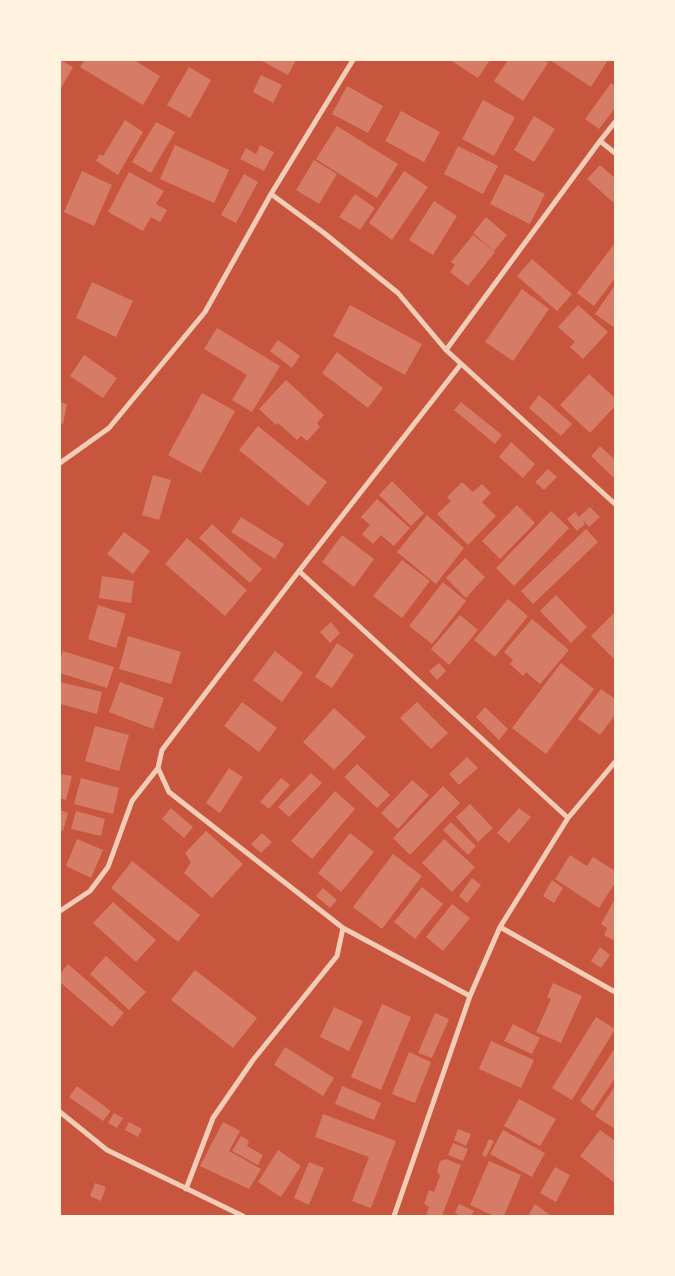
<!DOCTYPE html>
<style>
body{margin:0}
#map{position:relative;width:675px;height:1276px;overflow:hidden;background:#c8553d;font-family:Figtree,sans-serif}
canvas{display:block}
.frame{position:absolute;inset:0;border:61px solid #fff3e0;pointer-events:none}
</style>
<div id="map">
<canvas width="675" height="1276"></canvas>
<div class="frame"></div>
</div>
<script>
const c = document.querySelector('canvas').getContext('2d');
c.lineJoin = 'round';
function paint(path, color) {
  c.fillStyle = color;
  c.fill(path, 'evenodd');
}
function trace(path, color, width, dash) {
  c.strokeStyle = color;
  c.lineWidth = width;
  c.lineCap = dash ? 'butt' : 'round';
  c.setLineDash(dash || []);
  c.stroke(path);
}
paint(new Path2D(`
 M60 60 73 67 60 90Z
 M85 60H134L160 76 143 105 80 67Z
 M260 60H296L288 75Z
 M450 60H490L478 78Z
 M508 60H544L548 63 523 101 494 81Z
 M550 60H608L591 87Z
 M189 67 211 80 190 118 167 105Z
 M261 75 282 85 273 103 253 92Z
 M611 83 615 86V108L599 129 585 119Z
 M347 86 383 106 368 133 332 114Z
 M483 100 515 117 494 156 462 139Z
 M401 111 440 132 424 162 385 141Z
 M534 116 555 129 534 162 514 150Z
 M125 120 143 132 118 175 96 161 100 154 103 156Z
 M156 122 175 132 151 173 132 162Z
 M337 126 398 164 377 198 316 159Z
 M175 145 229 170 214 203 160 179Z
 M260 145 274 152 264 171 240 159 246 148 256 154Z
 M458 146 498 166 483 194 444 174Z
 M314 160 337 174 319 204 296 190Z
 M600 165 615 178V204L587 179Z
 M82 171 112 185 94 226 64 212Z
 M404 171 428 187 392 240 369 223Z
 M129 172 164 191 156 204 167 210 160 222 151 217 143 231 108 212Z
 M244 174 258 182 236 223 221 215Z
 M505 174 545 194 530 224 490 204Z
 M355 194 375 208 360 230 339 217Z
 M434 201 457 216 433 255 409 240Z
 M486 217 507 235 494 251 473 233Z
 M473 235 495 252 468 286 450 272 455 265 451 262Z
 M615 243V278L594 306 577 293Z
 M532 259 572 294 557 311 517 276Z
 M92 282 133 301 116 337 76 318Z
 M615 285V328L595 314Z
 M522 289 549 309 513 361 485 342Z
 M350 305 422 344 405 375 333 336Z
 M578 305 608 332 583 359 570 347 575 342 558 327Z
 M217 328 280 366 252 412 232 400 247 375 204 349Z
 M278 340 300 356 292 368 270 351Z
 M337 352 383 388 368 408 322 373Z
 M84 355 117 378 103 398 70 376Z
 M589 374 615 398V406L590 433 560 405Z
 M286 380 324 415 317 423 320 427 307 441 301 436 297 440 278 423 276 425 259 409Z
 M202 393 235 411 201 473 168 455Z
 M539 395 572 424 561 436 529 408Z
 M60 402 67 404 63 424 60 423Z
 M461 402 502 435 495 444 454 410Z
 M258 426 327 482 308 506 239 450Z
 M511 442 535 464 523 478 499 457Z
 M600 446 615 460V479L591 456Z
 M548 469 557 477 544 490 535 482Z
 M153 475 171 480 159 520 142 515Z
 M392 481 424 513 411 526 379 495Z
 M462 482 473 492 482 484 491 493 482 502 496 516 468 545 437 514 451 501 447 497Z
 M377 499 410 528 394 546 381 535 373 544 362 534 370 525 361 517Z
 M517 505 535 523 500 559 482 541Z
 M590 507 600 517 589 527 581 518 585 524 577 531 567 519 575 512 579 517Z
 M551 511 569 528 514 586 496 568Z
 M427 515 464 548 436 584 397 552Z
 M241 517 284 544 275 559 231 532Z
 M212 524 262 569 250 583 199 538Z
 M586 529 598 542 533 604 521 591Z
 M124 532 150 551 133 574 107 554Z
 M342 535 374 559 354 587 322 562Z
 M187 538 247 590 225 616 165 564Z
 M465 558 485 577 466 598 446 578Z
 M402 560 430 581 402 618 373 596Z
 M102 576 134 581 131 603 99 598Z
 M443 582 466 601 432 644 409 626Z
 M556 595 587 627 571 643 540 611Z
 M508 599 528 616 495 657 474 640Z
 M98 605 126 614 116 648 88 639Z
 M615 612V660L591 636Z
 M460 615 478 630 449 665 431 649Z
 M532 619 569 650 540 684 526 672 523 676 510 664 513 660 504 652Z
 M331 622 340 633 330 643 320 632Z
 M128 636 181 652 171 684 119 669Z
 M337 643 354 655 332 688 315 677Z
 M63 651 114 667 107 688 60 673V660Z
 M275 651 303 673 282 702 253 680Z
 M439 663 446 671 437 680 429 671Z
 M561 663 594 689 546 754 512 728Z
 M60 682 102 692 97 714 60 704Z
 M120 682 164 698 153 729 109 712Z
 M601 689 615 699V715L600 735 578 719Z
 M242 702 277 728 259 752 224 726Z
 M417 702 448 733 431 749 400 718Z
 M485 707 508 729 499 740 476 717Z
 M334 708 366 737 334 770 303 742Z
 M95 726 129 735 119 771 85 761Z
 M467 757 478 768 459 785 449 774Z
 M357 764 390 795 377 808 344 777Z
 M229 768 243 777 220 813 206 803Z
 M311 773 322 783 289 817 278 807Z
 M60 774 72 776 66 800 60 798Z
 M81 778 119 788 113 814 74 804Z
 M281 778 290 785 269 809 260 802Z
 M412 780 429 795 398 829 381 813Z
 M443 786 460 803 410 855 393 838Z
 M335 791 355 809 312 859 291 841Z
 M470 804 493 828 478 842 456 817Z
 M171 808 193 827 184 838 162 819Z
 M519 808 531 817 509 843 497 833Z
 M60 810 68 813 63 831 60 830Z
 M76 811 105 819 101 836 71 829Z
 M451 822 476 846 468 855 443 830Z
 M206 831 243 864 212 898 184 873 191 862 185 853Z
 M262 833 272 842 261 853 251 844Z
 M350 833 374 852 341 892 318 873Z
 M77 839 103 850 91 878 66 866Z
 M444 839 475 867 452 892 422 863Z
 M393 854 422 876 382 929 353 907Z
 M570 855 587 866 593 857 615 871V883L599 908 555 879Z
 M132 861 200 915 178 942 111 888Z
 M472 878 481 885 467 903 459 896Z
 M552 880 563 888 554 903 543 896Z
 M422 887 443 904 415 939 394 922Z
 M323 888 337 900 330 908 316 896Z
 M615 899V937L613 940 604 935 607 928 601 924Z
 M113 902 156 940 136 962 93 923Z
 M452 904 470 918 443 951 426 937Z
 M600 947 610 955 601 968 591 961Z
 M106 956 146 992 129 1010 90 974Z
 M68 964 124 1013 112 1027 60 982V974Z
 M195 970 257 1018 233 1048 171 1000Z
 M553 983 582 996 561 1043 536 1032 551 999 547 997Z
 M382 1004 411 1017 381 1090 351 1077Z
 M334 1007 363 1021 349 1051 320 1037Z
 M435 1013 449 1019 432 1058 418 1053Z
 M596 1017 615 1029 572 1100 552 1088Z
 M513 1024 540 1038 532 1054 504 1041Z
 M491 1041 534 1060 521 1088 479 1069Z
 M285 1047 334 1078 323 1096 274 1065Z
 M615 1048V1078L593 1111 580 1101Z
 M409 1052 431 1062 415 1103 392 1094Z
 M77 1086 111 1111 103 1121 69 1097Z
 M342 1086 381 1103 374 1120 335 1104Z
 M615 1086V1129L595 1116Z
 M519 1099 556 1119 540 1146 504 1126Z
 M114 1113 123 1118 117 1128 108 1123Z
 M323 1114 396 1141 371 1208 352 1201 369 1157 315 1137Z
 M129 1122 142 1129 138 1137 125 1130Z
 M223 1122 240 1131 229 1151 261 1169 249 1189 200 1166Z
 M458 1129 471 1134 466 1146 454 1140Z
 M503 1130 545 1153 532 1177 490 1154Z
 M600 1130 615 1141V1183L580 1156Z
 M241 1136 249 1141 247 1146 263 1155 258 1165 232 1151Z
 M489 1139 494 1141 486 1157 482 1155Z
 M453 1143 468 1149 463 1161 448 1155Z
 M278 1150 301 1166 281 1197 258 1182Z
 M446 1159 461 1165 442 1216H426L429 1207 424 1204 429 1190 434 1192 440 1176 437 1172 440 1161Z
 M489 1161 521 1175 504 1216H494L470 1205Z
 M309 1162 324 1168 309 1205 294 1198Z
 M555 1167 570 1175 556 1202 540 1193Z
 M95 1183 106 1187 101 1201 90 1196Z
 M459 1204 474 1211 471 1216H462L455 1213Z
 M535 1204 550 1215 549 1216H532L529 1214Z`), '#d67c66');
trace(new Path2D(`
 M600 141 615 153
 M271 194 324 233 398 293 446 350 615 504
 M446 350 600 141 615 122
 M461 364 299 571 162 750 158 768 169 792 343 928 470 996
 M60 463 109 428 205 312 271 194 353 60
 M299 571 568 818
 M60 911 90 891 108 867 132 801 158 768
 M500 927 615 992
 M60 1112 107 1150 243 1216
 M186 1189 213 1118 253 1060 337 956 343 928
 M394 1216 470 996 500 927 568 818 615 762`), '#f1ccb7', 5);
</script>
